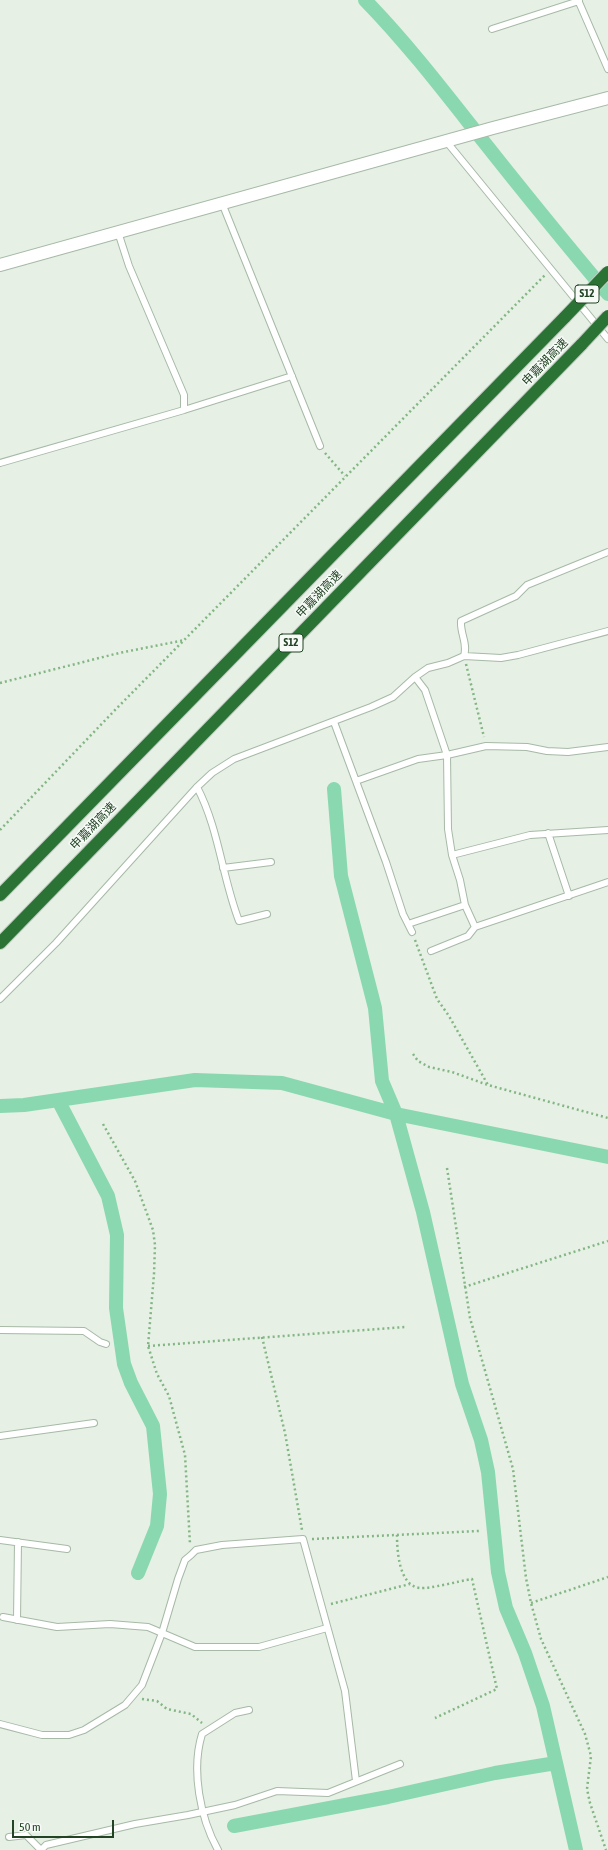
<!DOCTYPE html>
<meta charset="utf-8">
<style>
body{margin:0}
#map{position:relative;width:608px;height:1850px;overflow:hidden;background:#e6f0e5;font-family:"Asap Condensed",sans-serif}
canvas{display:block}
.scale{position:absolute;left:12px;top:1820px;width:102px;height:18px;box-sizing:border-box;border:2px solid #224424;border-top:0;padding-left:5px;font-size:12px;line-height:14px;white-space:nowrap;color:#224424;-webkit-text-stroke:3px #f7fbf7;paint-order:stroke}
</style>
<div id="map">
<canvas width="608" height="1850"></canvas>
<div class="scale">50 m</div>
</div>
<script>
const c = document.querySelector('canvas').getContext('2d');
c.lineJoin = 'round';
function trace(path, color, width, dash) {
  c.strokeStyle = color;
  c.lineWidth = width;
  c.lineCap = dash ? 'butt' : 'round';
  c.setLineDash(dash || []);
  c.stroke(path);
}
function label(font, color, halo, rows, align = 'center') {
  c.font = font + ' "Asap Condensed","Noto Sans SC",sans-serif';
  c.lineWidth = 3;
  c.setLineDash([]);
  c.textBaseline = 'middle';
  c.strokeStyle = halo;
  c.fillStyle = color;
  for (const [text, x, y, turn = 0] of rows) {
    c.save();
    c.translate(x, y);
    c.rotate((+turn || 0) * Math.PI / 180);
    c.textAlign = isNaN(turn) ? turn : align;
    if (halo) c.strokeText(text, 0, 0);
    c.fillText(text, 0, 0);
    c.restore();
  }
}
trace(new Path2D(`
 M365 0C406 42 443 90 480 137 522 190 564 242 608 294
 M334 789 341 876 375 1008 382 1081 396 1114 423 1212 462 1384 481 1440 488 1472 498 1572 506 1608 525 1653 543 1706 576 1850
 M58 1100 108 1196 117 1235 116 1308 124 1364 131 1383 153 1426 160 1494 157 1526 138 1573
 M0 1106 24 1105 195 1080 282 1083 396 1114 608 1157
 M234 1826 388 1797 495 1773 556 1763`), '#8ad8b0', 14);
const service = new Path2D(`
 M578 0 608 69
 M492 29 579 1
 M446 141 608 339
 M222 203 320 446
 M118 232 129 266 184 395V410
 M0 463 184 410 292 376
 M464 656 501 658 518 655 608 631
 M415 677 425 690 447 755 448 829 452 855 460 880 465 905 475 927
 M334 722 386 862 403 914 412 932
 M356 781 418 759 447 755 486 746 527 747 547 751 568 752 608 747
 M197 787C219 829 222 877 239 921L267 914
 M548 833 569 896
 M452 855 530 835 608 830
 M223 868 271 862
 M408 924 465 905
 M431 951 468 936 475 927 608 882
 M0 999 56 943 197 787 212 773 234 759 371 707 393 697 415 677 428 668 448 663 464 656C468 643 460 634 461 621L516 596 527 585 608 552
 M0 1330 84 1331 100 1342 106 1344
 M0 1436 94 1423
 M0 1540 67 1549
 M3 1617 57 1627 110 1624 148 1627 195 1647H259L327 1628
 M17 1620 18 1542
 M0 1724 42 1735H69L84 1730 125 1705 142 1685 162 1633 178 1579 185 1560 191 1555 196 1550 222 1545 303 1539 345 1691 356 1781
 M9 1837 26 1835 41 1850
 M41 1850 46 1845 135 1824 188 1815 235 1805 277 1791 328 1793 400 1764
 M218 1850C200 1818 191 1770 202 1734L235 1713 249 1710`);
const minor = new Path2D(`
 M0 265 493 128 608 98`);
const motorway = new Path2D(`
 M0 895 565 317
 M0 943 582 344`);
trace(service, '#a7b9a7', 8);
trace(minor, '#a7b9a7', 14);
trace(motorway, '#c1cbc2', 14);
trace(new Path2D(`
 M325 453 345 476
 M466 664 484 737
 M0 683 119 653 185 640
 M0 830 116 709 545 275
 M415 940 437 999 449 1016 488 1085
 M413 1054 418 1061 429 1067 452 1072 488 1085 608 1118
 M103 1124 135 1181 153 1230 155 1245 154 1274 148 1346 157 1374 169 1396 185 1455 190 1544
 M447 1168 470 1318 513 1469 526 1578 531 1603 541 1639 585 1734 591 1756 587 1789 590 1803 606 1850
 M464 1287 608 1241
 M262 1337 285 1433 302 1530
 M148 1346 405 1327
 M397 1535C397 1551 399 1586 420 1588 429 1589 460 1581 472 1579L497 1689 435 1718
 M312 1539 479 1531
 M531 1603 608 1577
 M331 1604 410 1584
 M142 1699 157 1701 167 1709 191 1714 202 1723`), '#83b684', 2.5, [2, 3]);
trace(service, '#fff', 6);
trace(minor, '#fff', 12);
trace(motorway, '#2b7335', 12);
const motorwayBridge = new Path2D(`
 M565 317 608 272
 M582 344 608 316`);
trace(motorwayBridge, '#c1cbc2', 14, []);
trace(motorwayBridge, '#2b7335', 12);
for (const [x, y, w] of [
 [587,294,24],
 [291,643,24]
]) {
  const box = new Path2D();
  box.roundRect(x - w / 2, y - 9, w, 18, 3);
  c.fillStyle = '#f7fbf7';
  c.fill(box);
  trace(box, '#224424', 1);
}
label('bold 11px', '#224424', null, [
 ["S12",587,294],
 ["S12",291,643]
]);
label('12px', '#224424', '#f7fbf7', [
 ["申嘉湖高速",545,362,-46],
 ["申嘉湖高速",319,594,-46],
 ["申嘉湖高速",93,826,-46]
]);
</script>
